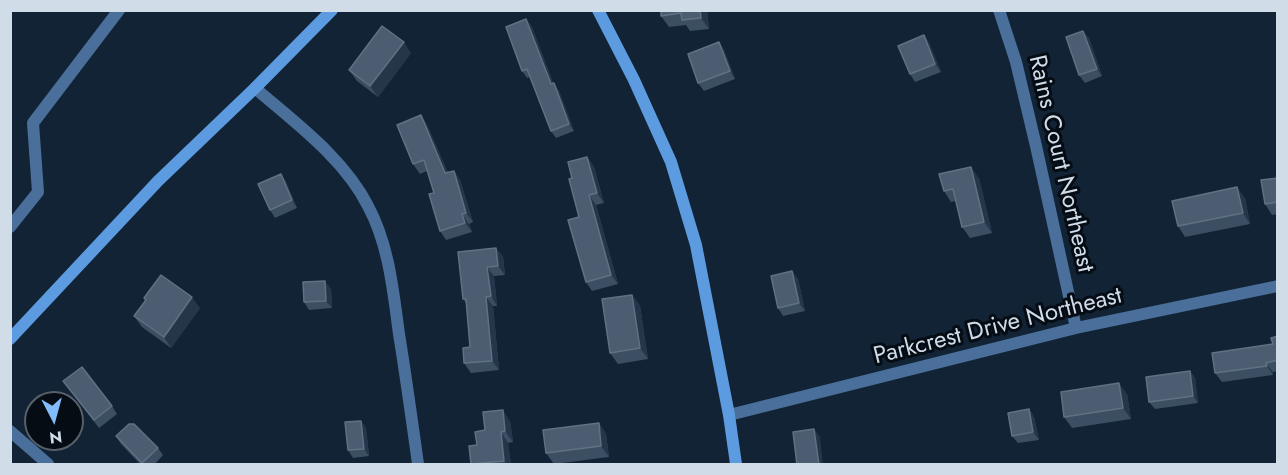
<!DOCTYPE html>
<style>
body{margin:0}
#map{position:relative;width:1288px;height:475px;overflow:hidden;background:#122335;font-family:Jost,sans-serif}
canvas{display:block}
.frame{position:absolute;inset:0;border:12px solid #d1dce9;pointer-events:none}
.north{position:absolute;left:24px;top:391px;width:60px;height:60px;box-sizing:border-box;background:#050c14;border:2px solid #575f69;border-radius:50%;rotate:174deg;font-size:16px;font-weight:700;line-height:24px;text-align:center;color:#d1dce9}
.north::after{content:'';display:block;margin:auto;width:21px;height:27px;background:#83bcfb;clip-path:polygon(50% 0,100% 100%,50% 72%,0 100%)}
</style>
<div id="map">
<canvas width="1288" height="475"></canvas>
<div class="frame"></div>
<div class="north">N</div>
</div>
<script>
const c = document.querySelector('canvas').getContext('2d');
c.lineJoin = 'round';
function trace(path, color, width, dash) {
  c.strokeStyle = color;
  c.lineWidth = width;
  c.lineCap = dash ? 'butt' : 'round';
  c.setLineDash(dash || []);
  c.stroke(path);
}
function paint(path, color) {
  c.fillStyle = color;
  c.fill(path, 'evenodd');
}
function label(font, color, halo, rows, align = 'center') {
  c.font = font + ' Jost,sans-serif';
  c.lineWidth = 6;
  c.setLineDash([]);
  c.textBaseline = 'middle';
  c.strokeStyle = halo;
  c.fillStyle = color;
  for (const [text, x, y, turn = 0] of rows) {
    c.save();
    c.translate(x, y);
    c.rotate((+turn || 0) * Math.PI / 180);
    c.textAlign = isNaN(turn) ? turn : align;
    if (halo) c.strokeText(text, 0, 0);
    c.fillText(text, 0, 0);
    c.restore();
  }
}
trace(new Path2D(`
 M999 10 1016 62 1036 146 1076 328
 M255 88C294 122 344 158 368 206 389 245 393 290 399 334 406 377 412 421 418 464
 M10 227 38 192 33 123 119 10
 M729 415 1076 328 1278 286
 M10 431 48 464`), '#496f9a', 12);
trace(new Path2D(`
 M598 10 634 80 671 162 696 245 729 415 736 464
 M10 339 158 181 255 88 332 10`), '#5c9bdf', 12);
paint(new Path2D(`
 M707 10 709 29 690 31 686 25 669 27 661 16Z
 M526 19 532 27 553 83 559 91 574 131 556 138 551 131 530 77 527 78 522 71Z
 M924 35 929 43 941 72 915 82 910 74Z
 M1089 38 1102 76 1085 83 1079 75Z
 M719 42 724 50 735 79 704 91 698 83Z
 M411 53 378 97 357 81 349 70Z
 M421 115 427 125 448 173 454 171 460 180 473 222 469 224 472 232 446 240 440 231 434 193 427 171 420 174 413 164Z
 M587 157 594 167 604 203 596 205 618 284 592 291 586 282 579 217 572 178Z
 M281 174 286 182 297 208 275 218 270 210Z
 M979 178 992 233 970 238 962 227 956 201 951 202 944 191Z
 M1278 178V214L1272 215 1265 204Z
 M1245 198 1250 224 1185 237 1178 226Z
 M496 248 503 257 505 275 494 276 497 306H493L499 370 471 373 464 363 470 347 466 303 463 299Z
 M792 271 798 279 805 311 783 316 778 308Z
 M331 289 332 308 309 310 304 302Z
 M632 295 640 306 648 359 618 364 610 353Z
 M144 298 200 308 171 348 142 327 134 316 145 301Z
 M1278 336V371L1273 372V375L1222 382 1215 373 1273 344Z
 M1190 371 1195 378 1198 403 1155 409 1149 402Z
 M63 381 112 406 117 414 99 428Z
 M1127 394 1131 419 1072 428 1064 417Z
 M1029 409 1034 417 1039 440 1018 443 1012 436Z
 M361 421 366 428 369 456 353 458 348 450Z
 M510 421 513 442 508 443 511 465 471 464 477 445 485 430Z
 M599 423 606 434 609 457 554 464 546 453Z
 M116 436 158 448 163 455 154 465H141L121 444Z`), '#3c4e62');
paint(new Path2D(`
 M700 10H707L709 29 701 18Z
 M526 19 532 27 556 92 551 84Z
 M1083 31 1089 38 1102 76 1097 69Z
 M924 35 929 43 941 72 935 64Z
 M404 42 411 53 378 97 370 86Z
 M719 42 724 50 735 79 730 71Z
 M554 83 559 91 574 131 569 124Z
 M421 115 427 125 452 183 445 173Z
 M587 157 594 167 604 203 597 193Z
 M971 167 979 178 992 233 984 222Z
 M454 171 460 180 473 222 466 213Z
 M281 174 286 182 297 208 292 200Z
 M1237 187 1245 198 1250 224 1243 213Z
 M589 195 596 205 618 284 611 275Z
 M462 214 469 224 472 232 465 223Z
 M496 248 503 257 505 275 498 266Z
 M487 267 494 276 497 306 491 296Z
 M792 271 798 279 805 311 799 303Z
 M325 281 331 289 332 308 326 301Z
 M632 295 640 306 648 359 640 348Z
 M192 297 200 308 171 348 164 337Z
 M486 297 493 306 499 370 492 361Z
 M1266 363 1273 372V375L1267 366Z
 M1190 371 1195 378 1198 403 1193 396Z
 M1119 383 1127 394 1131 419 1123 408Z
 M1029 409 1034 417 1039 440 1033 432Z
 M503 410 510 421 513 442 505 431Z
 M361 421 366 428 369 456 364 449Z
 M599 423 606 434 609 457 601 446Z
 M814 429 820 437 823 465H819Z
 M501 432 508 443 511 465H507L504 461Z`), '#25364a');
const building = new Path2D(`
 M661 10H700L701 18 682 20 681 13 661 16Z
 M526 19 551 84 554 83 569 124 551 131 527 69 522 71 506 27Z
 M382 26 404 42 370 86 349 70Z
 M1083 31 1097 69 1079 75 1066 37Z
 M924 35 935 64 910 74 898 46Z
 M719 42 730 71 698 83 688 54Z
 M421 115 445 173 454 171 466 213 462 214 465 223 440 231 429 194 434 193 424 160 413 164 397 125Z
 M587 157 597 193 589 195 611 275 586 282 568 220 579 217 569 179 572 178 568 162Z
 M971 167 984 222 962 227 953 189 944 191 939 174Z
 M281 174 292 200 270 210 258 184Z
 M1278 178V202L1265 204 1261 180Z
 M1237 187 1243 213 1178 226 1172 201Z
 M496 248 498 266 487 267 491 296 486 297 492 361 464 363 463 348 470 347 466 299H463L458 252Z
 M792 271 799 303 778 308 771 276Z
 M161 275 192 297 164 337 134 316 146 300 144 298Z
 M325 281 326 301 304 302 303 282Z
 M632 295 640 348 610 353 602 299Z
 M1278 336V360L1266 363 1267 366 1215 373 1212 353 1273 344 1271 338Z
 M82 367 112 406 94 420 63 381Z
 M1190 371 1193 396 1149 402 1146 377Z
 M1119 383 1123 408 1064 417 1061 392Z
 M1029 409 1033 432 1012 436 1008 413Z
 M503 410 505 431 501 432 504 461 471 464 469 446 477 445 475 432 485 430 483 412Z
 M361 421 364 449 348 450 345 422Z
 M599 423 601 446 546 453 543 430Z
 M129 424H134L158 448 142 463 116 436Z
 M814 429 819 465H797L793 432Z`);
paint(building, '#4c5d71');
trace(building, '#617184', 1.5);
label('24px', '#d1dce9', '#050c14', [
 ["Rains Court Northeast",1060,164,77],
 ["Parkcrest Drive Northeast",998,327,-14]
]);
</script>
